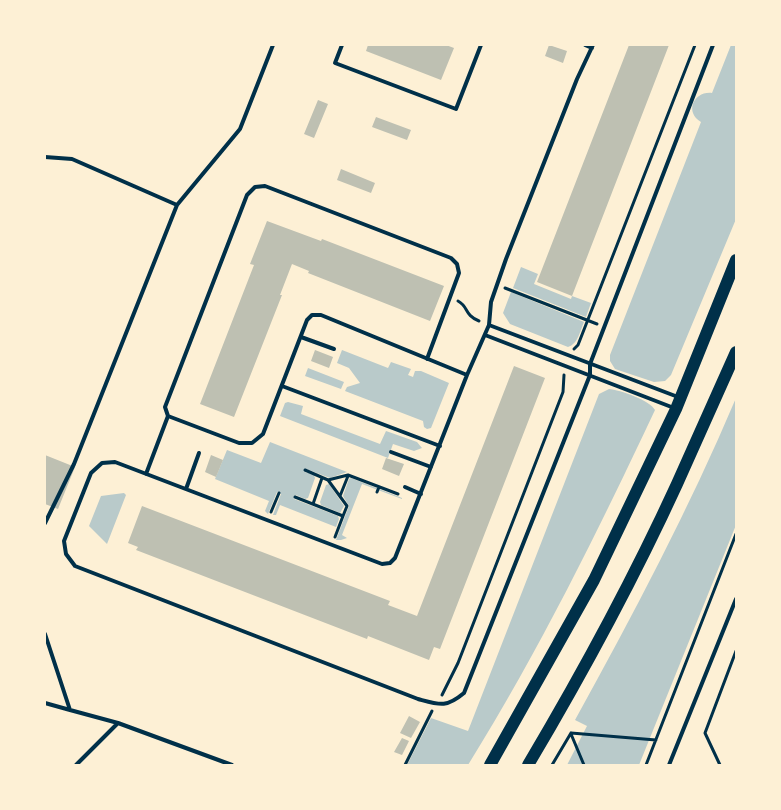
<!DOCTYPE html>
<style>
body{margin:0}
#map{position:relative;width:781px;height:810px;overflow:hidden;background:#fdf0d5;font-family:Barlow,sans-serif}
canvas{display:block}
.frame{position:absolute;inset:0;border:46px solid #fdf0d5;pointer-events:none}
</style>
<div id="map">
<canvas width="781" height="810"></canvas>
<div class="frame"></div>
</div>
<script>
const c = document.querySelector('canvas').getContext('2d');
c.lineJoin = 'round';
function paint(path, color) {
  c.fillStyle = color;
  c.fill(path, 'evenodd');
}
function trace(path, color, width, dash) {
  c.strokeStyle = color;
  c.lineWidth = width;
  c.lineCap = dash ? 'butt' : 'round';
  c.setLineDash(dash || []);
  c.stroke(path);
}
paint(new Path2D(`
 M731 45H736V219L671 375 665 381 654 382 615 369 610 361V355L701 122C684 112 694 91 712 93Z
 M521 267 538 274 534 284 571 299 572 296 591 303 586 317 513 288Z
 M511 292 584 322C580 331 578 344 568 347L510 324 503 313Z
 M342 350 388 368 391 362 411 369 408 375 413 377 415 371H421L449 383 431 428 427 429 424 427 423 421 345 391 347 387 360 383 349 368 337 363Z
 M308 368 344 382 341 389 305 376Z
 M609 389C620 390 650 400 655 410 598 531 539 651 468 765H407L431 718 468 731 599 394Z
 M736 398V525L639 765H567L587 726 575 720C633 615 689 509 736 398Z
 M288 402 303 406 301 414 380 444 386 431 417 442 422 448 414 451 393 444 388 458 280 416 285 403Z
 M270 442 347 472 330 478 306 469 305 472 314 475 315 478 308 498 305 499 296 495 294 499 338 516 339 519 336 527 280 505 276 515H273L281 494 277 492 268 514 265 511 269 501 215 479 227 450 261 463Z
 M351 478 402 498V499L362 484 342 535 347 538 341 540H336L349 506 343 496 349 479Z
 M329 484 344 506 340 513 321 505 320 502 326 485Z
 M124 493 126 495 107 544 89 526 101 496Z`), '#b9caca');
paint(new Path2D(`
 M368 45H446L454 48 441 80 366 51Z
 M549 45 567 51 563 63 545 56Z
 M629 45H669L572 296 537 282Z
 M318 100 328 104 314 138 304 134Z
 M376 117 411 130 407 140 372 127Z
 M341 169 375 183 371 193 337 180Z
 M267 221 321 241 322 239 444 286 430 321 308 273 309 271 292 264 280 295H282L234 417 200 404 254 265 250 264Z
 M315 350 333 357 329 368 311 361Z
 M514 366 545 378 440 649 434 647 429 660 368 636 367 639 136 550 138 547 128 543 142 506 390 601 388 605 417 616Z
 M45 455 75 467 58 509 45 504Z
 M211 455 223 460 216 477 205 472Z
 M386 458 404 464 399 476 382 469Z
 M409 716 420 722 411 738 400 733Z
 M402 738 409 741 402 755 394 752Z`), '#bec0b2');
trace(new Path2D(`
 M505 288 597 324
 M458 301C469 307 464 315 479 321
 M574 349 578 345 695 45
 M305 470 328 480 347 506 343 516
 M328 480 348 475 398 494
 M377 492 379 487
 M340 496 348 476
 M295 497 343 516 335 537
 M313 504 322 478
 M271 512 279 493
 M442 695 458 663 563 392 564 375
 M571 733 656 740
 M571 734 584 765
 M405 765 432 711
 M552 765 571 733
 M646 765 736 534
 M720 765 705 733 736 651`), '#003049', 3);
trace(new Path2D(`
 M342 45 335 63 456 109 481 45
 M585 45 592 48
 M593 45 577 79 506 259 491 302 489 325 467 375 395 558 390 563 382 564 115 462 102 463 91 473 64 541 66 554 75 566 418 699C440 705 446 708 464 693L590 375V364L713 45
 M45 157 72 159 177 205
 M489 325 678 397
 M485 335 674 408
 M301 337 334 349
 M282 386 440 446
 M168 416 239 443H252L263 434 307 320 312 315H321L467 375
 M391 452 431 467
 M146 474 168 416 165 407 247 195 255 187 265 186 451 258 457 264 459 273 427 359
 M405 487 421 494
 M186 489 199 453
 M45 523 74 464 177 205 240 129 273 45
 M45 634 70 710 118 723
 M45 703 70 710
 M76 765 118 723 232 765
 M669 765 736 599`), '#003049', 4);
trace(new Path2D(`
 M490 765 594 580 676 409 736 260
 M528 765C582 674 633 580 677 484 697 440 716 396 736 352`), '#003049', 12);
</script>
